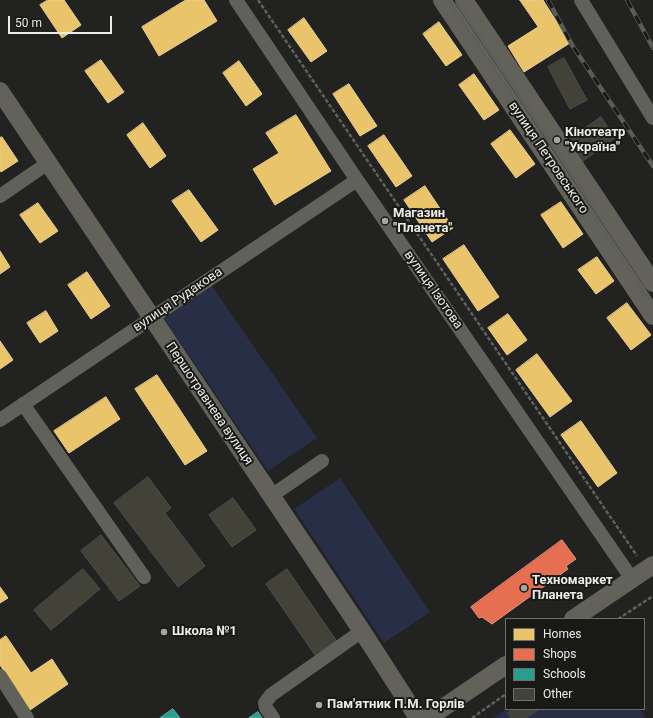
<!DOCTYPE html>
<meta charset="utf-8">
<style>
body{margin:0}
#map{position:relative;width:653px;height:718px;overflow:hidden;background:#222220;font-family:Roboto,sans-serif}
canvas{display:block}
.legend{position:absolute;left:505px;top:618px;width:140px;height:92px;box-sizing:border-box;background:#191a16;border:1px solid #6d6e6a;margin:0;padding:5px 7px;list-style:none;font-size:12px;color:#ebebe8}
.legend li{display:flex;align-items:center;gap:8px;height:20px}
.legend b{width:20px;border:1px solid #6d6e6a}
.scale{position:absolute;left:8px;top:16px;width:104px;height:18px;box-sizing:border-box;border:2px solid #ebebe8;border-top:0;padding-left:5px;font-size:12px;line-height:14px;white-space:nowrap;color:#ebebe8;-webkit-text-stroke:3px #191a16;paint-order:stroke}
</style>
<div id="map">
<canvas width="653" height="718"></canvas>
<ul class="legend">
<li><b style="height:11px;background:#e9c46a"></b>Homes</li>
<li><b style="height:11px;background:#e76f51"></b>Shops</li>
<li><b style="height:11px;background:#2a9d8f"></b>Schools</li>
<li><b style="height:11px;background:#424238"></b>Other</li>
</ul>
<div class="scale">50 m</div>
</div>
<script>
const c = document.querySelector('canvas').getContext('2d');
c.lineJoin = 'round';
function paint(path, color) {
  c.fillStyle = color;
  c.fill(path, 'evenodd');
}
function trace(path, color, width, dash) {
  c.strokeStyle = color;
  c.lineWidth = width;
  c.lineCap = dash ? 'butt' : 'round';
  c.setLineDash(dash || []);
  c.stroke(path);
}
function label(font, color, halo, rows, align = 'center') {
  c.font = font + ' Roboto,sans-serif';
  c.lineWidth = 4;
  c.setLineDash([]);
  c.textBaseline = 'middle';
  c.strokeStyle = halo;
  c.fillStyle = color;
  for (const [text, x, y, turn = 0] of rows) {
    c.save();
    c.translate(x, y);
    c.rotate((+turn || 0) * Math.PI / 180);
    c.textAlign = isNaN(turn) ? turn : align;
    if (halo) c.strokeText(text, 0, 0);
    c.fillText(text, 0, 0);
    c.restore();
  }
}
paint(new Path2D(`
 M212 286 317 438 268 471 164 319Z
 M340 478 430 612 384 643 294 509Z
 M506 709H640L646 718H493Z`), '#282e45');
const homes = new Path2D(`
 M48 0H64L81 25 62 38 40 5Z
 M186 0H204L217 21 159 56 142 27Z
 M520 0H543L570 43 524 72 508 46 538 27Z
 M304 18 327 51 311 62 288 30Z
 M439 22 462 55 446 66 423 34Z
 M101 60 124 92 108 103 85 71Z
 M239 61 262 94 246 106 223 73Z
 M474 74 499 110 484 120 459 85Z
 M349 84 377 126 360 136 333 94Z
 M296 115 331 171 275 205 253 169 279 153 266 133Z
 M143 123 166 156 150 168 127 135Z
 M510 130 535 164 516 178 491 144Z
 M384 135 412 176 396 187 368 146Z
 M2 137 18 161 1 172 0 170V138Z
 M425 186 453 228 432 242 404 200Z
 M189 190 218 230 201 242 172 201Z
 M561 202 583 234 563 248 541 215Z
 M38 203 58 231 40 243 20 215Z
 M464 245 499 297 478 311 443 259Z
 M0 251 10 267 0 274Z
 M597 257 614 281 596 294 578 270Z
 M87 272 110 306 91 319 68 285Z
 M627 303 651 335 631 350 607 318Z
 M46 311 58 331 40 343 27 323Z
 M508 314 527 340 507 355 488 328Z
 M0 341 13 360 0 369Z
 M537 354 572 401 550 417 516 370Z
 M157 375 207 451 185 465 135 389Z
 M106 397 120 419 69 453 54 431Z
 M581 421 617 473 598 487 561 435Z
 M0 587 8 598 0 603Z
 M6 636 31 673 52 659 68 684 30 710 0 665V640Z`);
paint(homes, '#e9c46a');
trace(homes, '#ead090', 1);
const shops = new Path2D(`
 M562 540 576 559 566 566 568 569 492 624 482 617 479 618 471 607Z`);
paint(shops, '#e76f51');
trace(shops, '#e8947e', 1);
const schools = new Path2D(`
 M173 709 180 718H160Z
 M258 712 262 718H249Z`);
paint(schools, '#2a9d8f');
trace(schools, '#64b4aa', 1);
const building = new Path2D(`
 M564 58 587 100 570 109 548 67Z
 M601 117 615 138 583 161 569 140Z
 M148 477 171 508 165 513 205 566 178 587 114 503Z
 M233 498 256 530 232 547 209 515Z
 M101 535 140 586 119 601 81 551Z
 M83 569 100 589 51 630 34 610Z
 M287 569 338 643 317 658 266 584Z
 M514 709H539L526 718H511L508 713Z`);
paint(building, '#424238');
trace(building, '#4d4d4c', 1);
trace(new Path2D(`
 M258 0 637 556
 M618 619 653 596
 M472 718 506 694`), '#60605c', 2.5, [4, 2]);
trace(new Path2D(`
 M236 0 357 180 632 579
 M581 0 653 118
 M0 196 48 163
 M23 404 144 577
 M0 420 357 180
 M271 496 322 461
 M0 676 27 718
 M273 718 266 708 265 703 271 695 362 631`), '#60615a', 14);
trace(new Path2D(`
 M442 0 653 316
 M464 0 653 283
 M0 91 362 631 418 718
 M573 619 653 565
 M428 718 506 665`), '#62625b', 18);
trace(new Path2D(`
 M448 0 653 305
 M456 0 598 213`), '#5b5b57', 1);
const rail = new Path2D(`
 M548 0 572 45 653 166
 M627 0 653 48`);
trace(rail, '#5b5b57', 4.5);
trace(rail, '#191a16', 3, [9]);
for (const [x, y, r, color] of [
 [557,140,4,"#a5a5a2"],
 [385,221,4,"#a5a5a2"],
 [524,588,4,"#a5a5a2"],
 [164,632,4,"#a5a5a2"],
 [319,705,4,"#a5a5a2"]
]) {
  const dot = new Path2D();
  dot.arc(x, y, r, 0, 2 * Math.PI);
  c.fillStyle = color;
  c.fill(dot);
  trace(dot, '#191a16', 1.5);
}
label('bold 13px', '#ebebe8', '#191a16', [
 ["Кінотеатр",565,133],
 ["\"Україна\"",565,148],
 ["Магазин",393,214],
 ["\"Планета\"",393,229],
 ["Техномаркет",532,581],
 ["Планета",532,596],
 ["Школа №1",172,632],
 ["Пам'ятник П.М. Горлів",327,705]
], 'left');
label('13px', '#ebebe8', '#191a16', [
 ["вулиця Петровського",548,158,56],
 ["вулиця Ізотова",433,290,55],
 ["вулиця Рудакова",178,300,-34],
 ["Першотравнева вулиця",209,404,56]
]);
</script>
